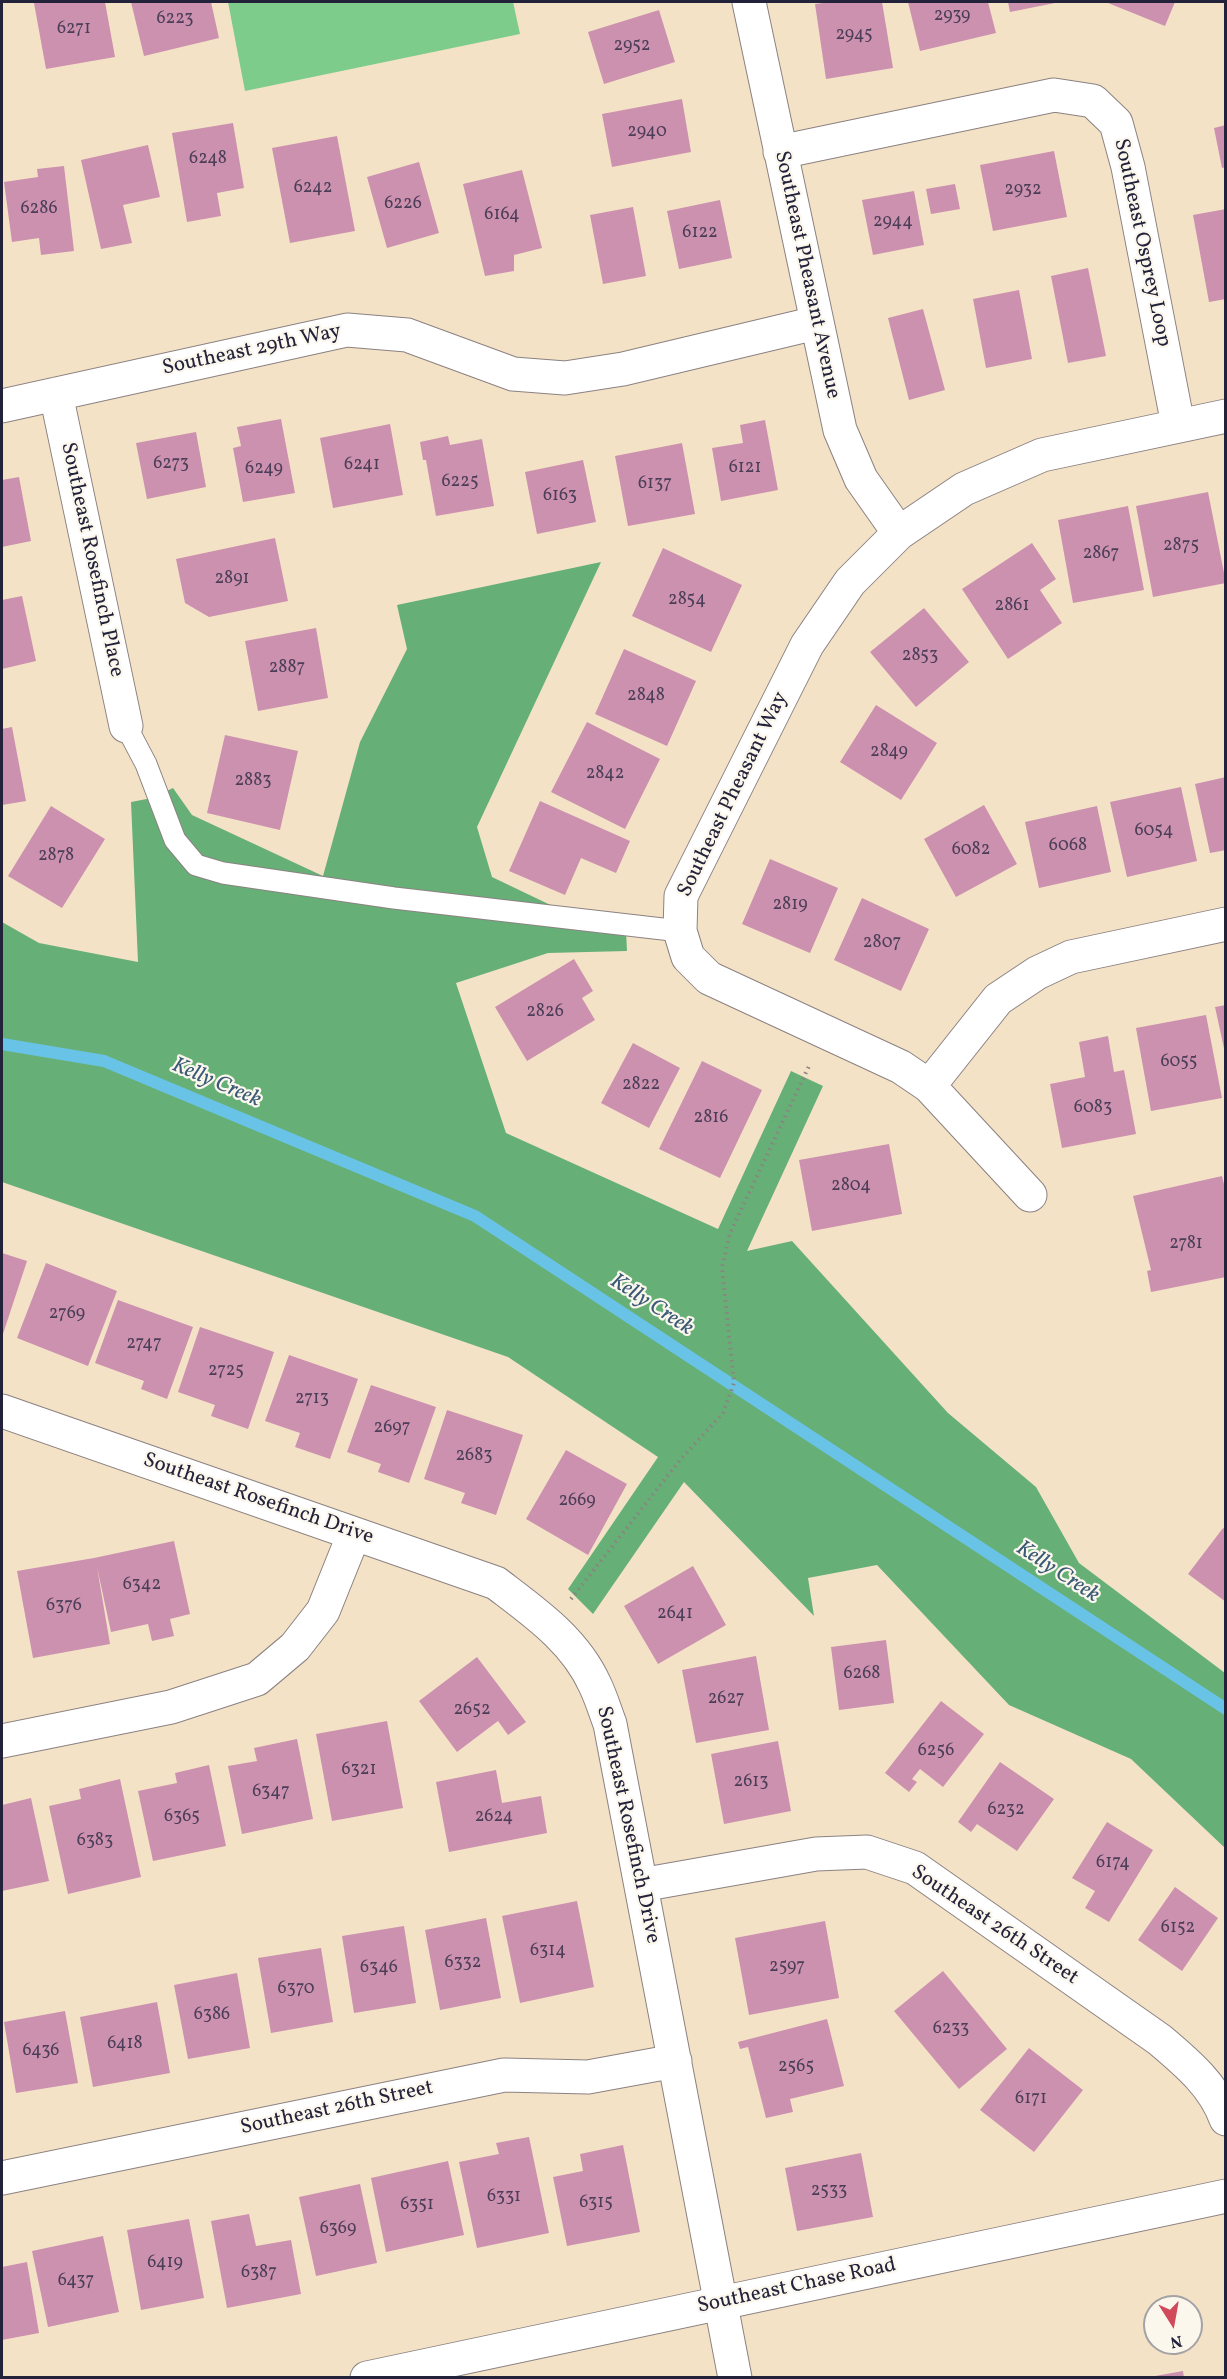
<!DOCTYPE html>
<style>
body{margin:0}
#map{position:relative;width:1227px;height:2379px;overflow:hidden;background:#f4e2c7;font-family:Vollkorn,serif}
canvas{display:block}
.frame{position:absolute;inset:0;border:3px solid #22223b;pointer-events:none}
.north{position:absolute;left:1143px;top:2295px;width:60px;height:60px;box-sizing:border-box;background:#fbf7ec;border:2px solid #a4a2a5;border-radius:50%;rotate:169deg;font-size:16px;font-weight:700;line-height:24px;text-align:center;color:#22223b}
.north::after{content:'';display:block;margin:auto;width:21px;height:27px;background:#d1495b;clip-path:polygon(50% 0,100% 100%,50% 72%,0 100%)}
</style>
<div id="map">
<canvas width="1227" height="2379"></canvas>
<div class="frame"></div>
<div class="north">N</div>
</div>
<script>
const c = document.querySelector('canvas').getContext('2d');
c.lineJoin = 'round';
function paint(path, color) {
  c.fillStyle = color;
  c.fill(path, 'evenodd');
}
function trace(path, color, width, dash) {
  c.strokeStyle = color;
  c.lineWidth = width;
  c.lineCap = dash ? 'butt' : 'round';
  c.setLineDash(dash || []);
  c.stroke(path);
}
function label(font, color, halo, rows, align = 'center') {
  c.font = font + ' Vollkorn,serif';
  c.lineWidth = 4.5;
  c.setLineDash([]);
  c.textBaseline = 'middle';
  c.strokeStyle = halo;
  c.fillStyle = color;
  for (const [text, x, y, turn = 0] of rows) {
    c.save();
    c.translate(x, y);
    c.rotate((+turn || 0) * Math.PI / 180);
    c.textAlign = isNaN(turn) ? turn : align;
    if (halo) c.strokeText(text, 0, 0);
    c.fillText(text, 0, 0);
    c.restore();
  }
}
paint(new Path2D(`
 M228 2H513L520 34 245 91Z`), '#7ecc8b');
paint(new Path2D(`
 M601 562 477 827 492 877 563 911 626 931 627 951 548 953 456 983 506 1133 718 1229 791 1071 823 1086 747 1251 792 1241 948 1413 1036 1487 1079 1563 1225 1673V1848L1131 1759 1009 1705 877 1565 808 1578 814 1616 684 1482 593 1614 568 1589 658 1457 508 1357 2 1182V922L39 943 138 962 131 802 152 798 173 788 192 815 323 876 360 742 407 649 397 605Z`), '#66b077');
trace(new Path2D(`
 M2 1044 104 1061 475 1216 1226 1709`), '#69c3e7', 12);
paint(new Path2D(`
 M43 2H105L115 57 46 69 34 3Z
 M131 2H211L219 38 144 56Z
 M831 2H882L893 68 826 79 815 4Z
 M908 2H988L996 33 920 51Z
 M1008 2H1054L1055 3 1010 12Z
 M1108 2H1175L1165 26 1108 3Z
 M659 10 675 62 604 84 588 32Z
 M682 99 691 152 612 167 602 114Z
 M233 123 244 188 217 193 221 216 187 222 172 133Z
 M1226 125V167L1222 168 1214 128Z
 M337 136 355 231 290 243 272 148Z
 M148 145 160 197 123 205 132 243 101 249 81 160Z
 M1054 151 1067 217 993 231 980 165Z
 M419 162 439 233 387 248 367 177Z
 M64 166 74 251 41 255 39 238 12 242 4 182 38 177 37 169Z
 M522 170 542 248 514 255V271L485 276 463 184Z
 M955 184 960 209 931 214 926 189Z
 M914 191 924 245 873 255 862 200Z
 M720 200 732 258 679 269 667 211Z
 M633 207 646 276 603 284 590 215Z
 M1226 209V299L1209 302 1193 215Z
 M1088 268 1106 356 1068 363 1051 276Z
 M1019 290 1032 359 986 368 973 299Z
 M923 309 945 390 909 400 888 318Z
 M281 419 295 493 243 502 233 448 241 446 237 427Z
 M765 420 778 490 721 501 712 448 743 443 740 425Z
 M390 424 403 495 333 508 320 438Z
 M196 432 206 487 147 499 136 443Z
 M448 436 450 445 482 439 494 506 436 516 426 460H423L420 442Z
 M682 443 695 514 628 526 615 456Z
 M583 460 596 522 537 534 525 472Z
 M19 477 31 541 2 547V480Z
 M1208 492 1226 583 1153 597 1136 506Z
 M1128 506 1144 590 1073 603 1058 520Z
 M275 538 288 601 209 617 185 603 176 559Z
 M1032 543 1056 579 1040 590 1062 623 1008 659 962 589Z
 M663 548 742 585 711 652 632 616Z
 M22 596 36 661 2 669V600Z
 M924 608 969 662 916 707 870 652Z
 M316 628 328 698 258 711 245 641Z
 M624 649 696 681 667 746 595 714Z
 M876 705 937 743 901 800 840 762Z
 M587 722 660 759 625 829 551 792Z
 M12 727 26 801 2 805V729Z
 M225 735 298 751 280 830 207 813Z
 M1226 777V850L1210 853 1195 784Z
 M1181 787 1197 861 1127 877 1110 802Z
 M540 801 630 841 616 873 581 858 565 895 509 871Z
 M984 805 1017 864 956 897 924 839Z
 M51 806 105 839 62 908 8 876Z
 M1097 806 1111 872 1039 888 1025 822Z
 M770 859 838 888 810 953 742 924Z
 M862 898 929 929 901 991 834 960Z
 M574 959 593 991 582 998 595 1020 527 1061 495 1007Z
 M1226 1005V1052L1225 1053 1215 1007Z
 M1206 1015 1222 1098 1151 1111 1136 1028Z
 M1108 1036 1114 1072 1124 1070 1136 1134 1062 1148 1050 1084 1085 1077 1079 1042Z
 M633 1043 680 1068 649 1128 601 1103Z
 M702 1061 762 1090 720 1178 659 1149Z
 M889 1144 902 1214 812 1231 799 1160Z
 M1222 1176 1226 1192V1277L1151 1292 1147 1271 1151 1270 1133 1196Z
 M2 1253 27 1261 2 1337Z
 M46 1263 117 1291 88 1366 17 1338Z
 M118 1300 193 1327 167 1399 141 1389 144 1381 95 1363Z
 M200 1327 274 1352 248 1429 211 1416 215 1405 178 1392Z
 M289 1355 358 1379 330 1459 295 1447 300 1433 265 1421Z
 M371 1385 436 1407 409 1483 378 1472 381 1464 347 1452Z
 M447 1410 523 1435 496 1515 461 1503 465 1493 424 1479Z
 M566 1450 627 1484 588 1555 526 1519Z
 M1223 1528 1226 1530V1602L1188 1574Z
 M174 1541 190 1614 170 1619 174 1636 152 1641 148 1624 111 1632 97 1567 110 1644 33 1658 17 1571 94 1558Z
 M693 1566 726 1625 658 1664 624 1606Z
 M886 1640 894 1703 839 1710 831 1647Z
 M756 1656 769 1730 696 1743 682 1670Z
 M477 1657 526 1722 508 1735 498 1721 457 1752 419 1701Z
 M941 1701 984 1734 943 1787 920 1769 912 1779 917 1782 909 1792 885 1773Z
 M387 1721 403 1808 332 1821 316 1734Z
 M297 1739 313 1819 242 1834 228 1766 257 1761 254 1748Z
 M778 1741 791 1811 724 1824 711 1754Z
 M1000 1762 1054 1799 1017 1851 977 1824 971 1832 958 1822Z
 M209 1765 226 1846 153 1861 138 1791 177 1783 175 1773Z
 M496 1770 502 1803 541 1796 547 1833 449 1852 436 1782Z
 M120 1779 141 1877 68 1894 49 1806 81 1799 79 1789Z
 M31 1798 49 1881 2 1891V1805Z
 M1107 1822 1153 1850 1109 1922 1085 1908 1095 1891 1072 1878Z
 M1175 1887 1218 1918 1182 1971 1138 1940Z
 M577 1901 594 1987 520 2003 502 1916Z
 M486 1918 501 1998 440 2010 425 1930Z
 M825 1921 839 1998 749 2015 735 1938Z
 M404 1926 416 2003 354 2013 342 1936Z
 M321 1948 333 2022 271 2033 258 1958Z
 M943 1971 1007 2049 959 2089 894 2011Z
 M237 1973 250 2048 188 2059 174 1985Z
 M157 2002 170 2073 93 2087 80 2017Z
 M65 2011 78 2083 16 2093 4 2022Z
 M827 2019 844 2086 790 2099 793 2112 766 2118 748 2047 740 2049 738 2042Z
 M1029 2048 1083 2090 1034 2152 980 2110Z
 M529 2137 549 2233 477 2248 459 2162 499 2154 496 2143Z
 M623 2145 640 2232 567 2246 553 2177 583 2171 580 2154Z
 M861 2153 873 2217 797 2231 785 2168Z
 M448 2161 464 2235 386 2252 371 2178Z
 M360 2184 377 2263 316 2276 299 2197Z
 M249 2214 256 2246 291 2240 301 2294 227 2308 211 2221Z
 M189 2219 204 2298 141 2310 127 2230Z
 M103 2236 119 2312 48 2327 32 2251Z
 M27 2262 39 2333 2 2340V2267Z
 M1183 2371 1184 2378H1155V2376Z`), '#cc91af');
const service = new Path2D(`
 M126 726 146 764 175 840 196 865 223 873 394 898 680 931`);
const minor = new Path2D(`
 M749 2 840 430 861 479 899 533
 M780 152 1054 95 1093 101 1116 123 1128 167 1178 425
 M56 394 126 726
 M2 406 347 330 407 335 513 374 565 378 623 369 816 323
 M929 1086 998 999 1037 973 1071 957 1226 924
 M1030 1195 929 1086 901 1067 709 978 688 957 680 931 681 896 807 645 850 582 899 533 964 489 1042 455 1226 416
 M2 1411 496 1583C534 1612 575 1640 595 1685 601 1697 605 1711 610 1724L735 2378
 M2 1741 171 1707 257 1679 295 1647 323 1611 354 1534
 M641 1885 816 1854 867 1852 915 1868 1160 2040C1186 2062 1214 2085 1226 2119
 M2 2178 504 2075 588 2077 675 2061`);
const tertiary = new Path2D(`
 M367 2378 1226 2196`);
trace(service, '#8b8281', 23);
trace(minor, '#8b8281', 35);
trace(tertiary, '#8b8281', 35);
trace(new Path2D(`
 M571 1599 680 1460 723 1413 734 1383 722 1268 730 1233 810 1064`), '#8b8281', 4, [1.5, 4.5]);
trace(service, '#fff', 21);
trace(minor, '#fff', 33);
trace(tertiary, '#fff', 33);
label('18px', '#4c3e58', null, [
 ["2939",952,17],
 ["6223",175,20],
 ["6271",74,30],
 ["2945",854,36],
 ["2952",632,47],
 ["2940",647,133],
 ["6248",208,160],
 ["6242",313,189],
 ["2932",1023,191],
 ["6226",403,205],
 ["6286",39,210],
 ["6164",502,216],
 ["2944",893,223],
 ["6122",700,234],
 ["6273",171,465],
 ["6241",362,466],
 ["6121",745,469],
 ["6249",264,470],
 ["6225",460,483],
 ["6137",655,485],
 ["6163",560,497],
 ["2875",1181,547],
 ["2867",1101,555],
 ["2891",232,580],
 ["2854",687,601],
 ["2861",1012,607],
 ["2853",920,657],
 ["2887",287,669],
 ["2848",646,697],
 ["2849",889,753],
 ["2842",605,775],
 ["2883",253,782],
 ["6054",1154,832],
 ["6068",1068,847],
 ["6082",971,851],
 ["2878",56,857],
 ["2819",790,906],
 ["2807",882,944],
 ["2826",545,1013],
 ["6055",1179,1063],
 ["2822",641,1086],
 ["6083",1093,1109],
 ["2816",711,1119],
 ["2804",851,1187],
 ["2781",1186,1245],
 ["2769",67,1315],
 ["2747",144,1345],
 ["2725",226,1372],
 ["2713",312,1400],
 ["2697",392,1429],
 ["2683",474,1457],
 ["2669",577,1502],
 ["6342",142,1586],
 ["6376",64,1607],
 ["2641",675,1615],
 ["6268",862,1675],
 ["2627",726,1700],
 ["2652",472,1711],
 ["6256",936,1752],
 ["6321",359,1771],
 ["2613",751,1783],
 ["6347",271,1793],
 ["6232",1006,1811],
 ["6365",182,1818],
 ["2624",494,1818],
 ["6383",95,1842],
 ["6174",1113,1864],
 ["6152",1178,1929],
 ["6314",548,1952],
 ["6332",463,1964],
 ["2597",787,1968],
 ["6346",379,1969],
 ["6370",296,1990],
 ["6386",212,2016],
 ["6233",951,2030],
 ["6418",125,2045],
 ["6436",41,2052],
 ["2565",796,2068],
 ["6171",1031,2100],
 ["2533",829,2192],
 ["6331",504,2198],
 ["6315",596,2204],
 ["6351",417,2206],
 ["6369",338,2230],
 ["6419",165,2264],
 ["6387",259,2274],
 ["6437",76,2282]
]);
label('21px', '#22223b', '#fbf7ec', [
 ["Southeast Osprey Loop",1141,243,78],
 ["Southeast Pheasant Avenue",806,275,78],
 ["Southeast 29th Way",252,351,-12],
 ["Southeast Rosefinch Place",91,560,78],
 ["Southeast Pheasant Way",734,795,-64],
 ["Southeast Rosefinch Drive",258,1500,19],
 ["Southeast Rosefinch Drive",627,1825,78],
 ["Southeast 26th Street",994,1926,34],
 ["Southeast 26th Street",337,2109,-12],
 ["Southeast Chase Road",797,2287,-12]
]);
label('italic 22px', '#3b5a77', '#fbf7ec', [
 ["Kelly Creek",216,1084,23],
 ["Kelly Creek",651,1306,33],
 ["Kelly Creek",1057,1573,33]
]);
</script>
